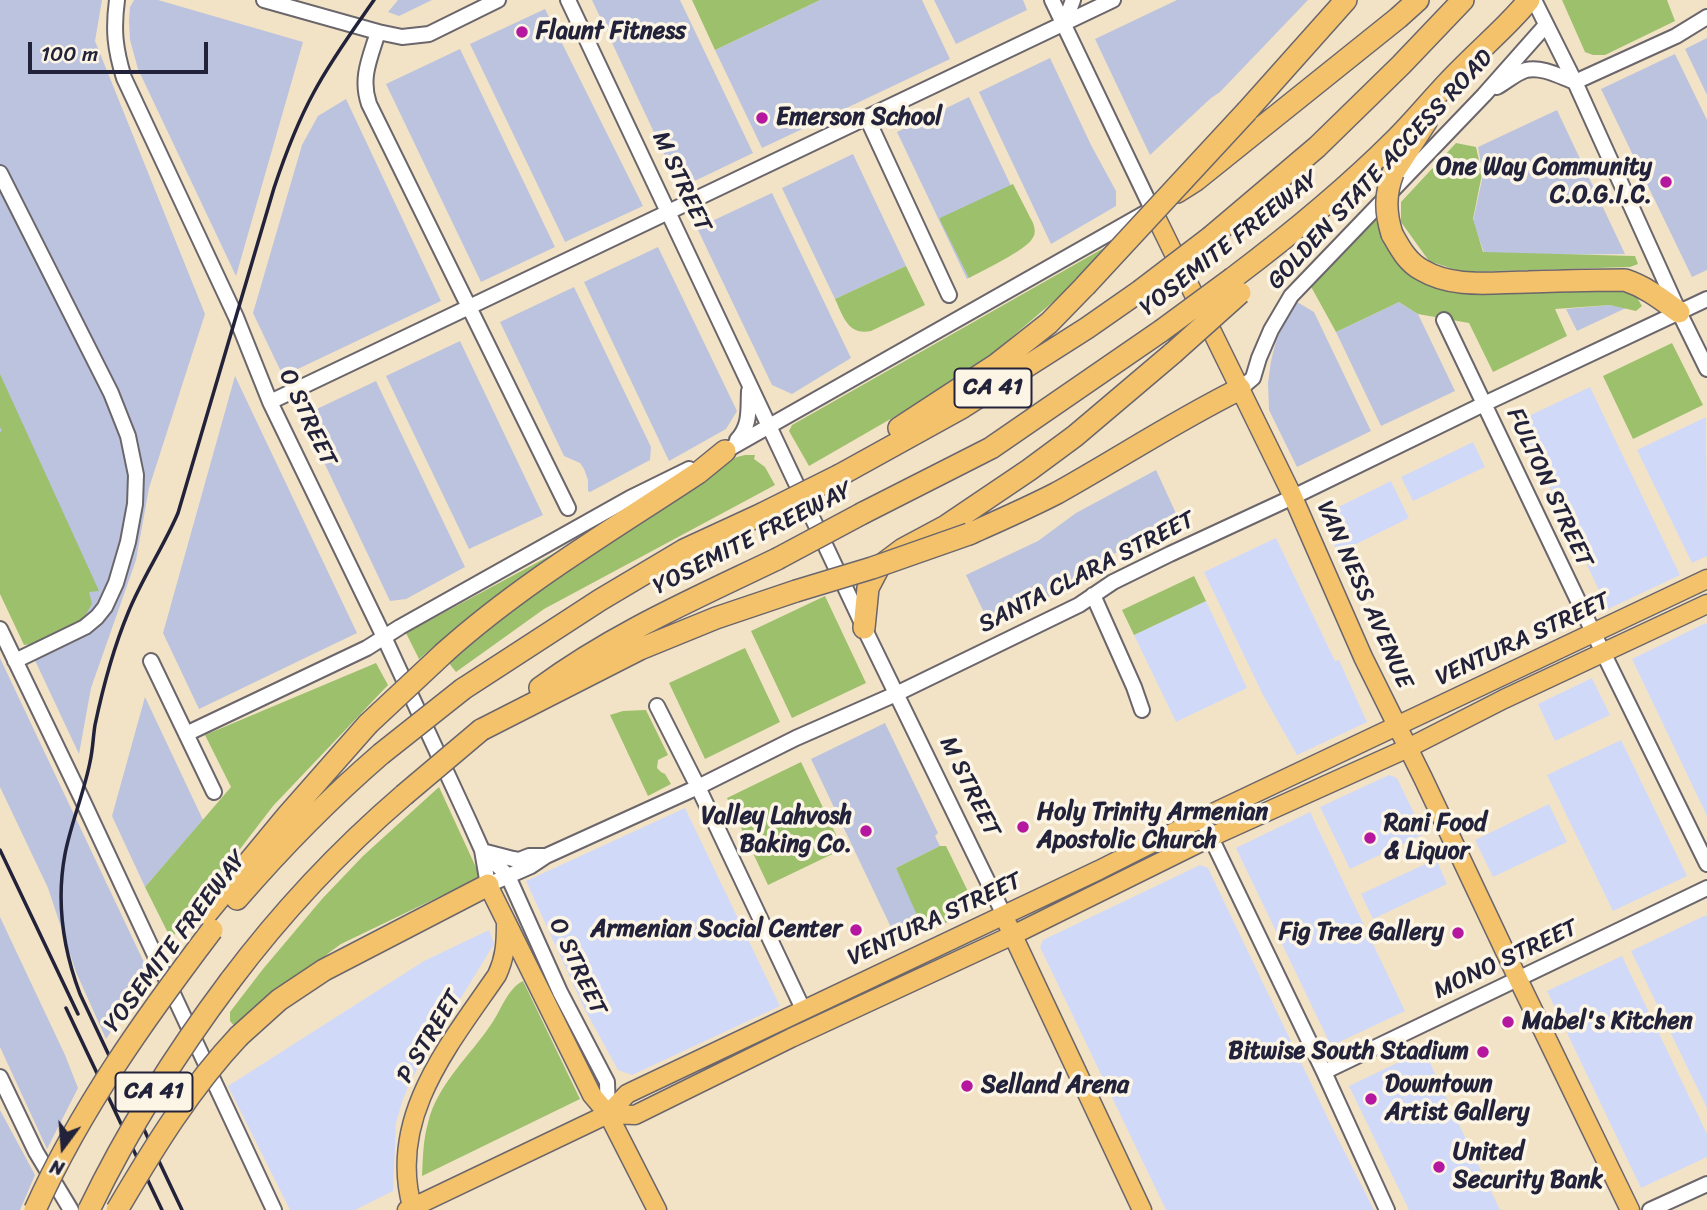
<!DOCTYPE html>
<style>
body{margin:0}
#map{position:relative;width:1707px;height:1210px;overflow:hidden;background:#f3e3c6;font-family:Sriracha,sans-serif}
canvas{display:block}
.north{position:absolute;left:28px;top:1112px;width:70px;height:70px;-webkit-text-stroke:5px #fcf5e5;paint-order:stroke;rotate:196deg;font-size:19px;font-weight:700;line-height:28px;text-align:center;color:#22223b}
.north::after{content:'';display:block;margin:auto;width:24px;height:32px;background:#22223b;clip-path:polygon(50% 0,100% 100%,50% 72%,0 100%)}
.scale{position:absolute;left:28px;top:42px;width:180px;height:32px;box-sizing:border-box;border:4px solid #22223b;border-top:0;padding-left:9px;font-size:21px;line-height:24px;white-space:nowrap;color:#22223b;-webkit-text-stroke:5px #fcf5e5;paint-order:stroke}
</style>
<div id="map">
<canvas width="1707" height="1210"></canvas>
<div class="north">N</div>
<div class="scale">100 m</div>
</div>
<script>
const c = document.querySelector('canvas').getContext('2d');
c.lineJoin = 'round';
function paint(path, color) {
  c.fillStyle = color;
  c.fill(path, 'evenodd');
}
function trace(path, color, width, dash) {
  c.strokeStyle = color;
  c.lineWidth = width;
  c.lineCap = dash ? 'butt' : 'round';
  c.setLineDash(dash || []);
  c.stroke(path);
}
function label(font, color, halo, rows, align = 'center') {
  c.font = font + ' Sriracha,sans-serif';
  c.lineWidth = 7;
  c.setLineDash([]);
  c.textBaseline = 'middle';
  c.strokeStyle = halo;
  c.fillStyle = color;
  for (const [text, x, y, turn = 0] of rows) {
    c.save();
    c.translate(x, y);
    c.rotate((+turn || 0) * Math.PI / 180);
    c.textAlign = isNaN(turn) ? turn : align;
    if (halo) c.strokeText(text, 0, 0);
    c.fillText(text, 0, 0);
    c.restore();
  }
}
paint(new Path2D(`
 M1590 387 1680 575 1608 609 1518 421Z
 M1706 417 1707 556 1692 563 1637 450Z
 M1473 442 1485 467 1413 501 1401 477Z
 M1391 481 1409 518 1338 553 1320 516Z
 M1276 538 1335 661 1339 660 1367 722 1297 755 1263 695 1204 572Z
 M1206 601 1247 688 1176 722 1134 635Z
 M1706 623 1707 625V816L1632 659Z
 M1592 678 1610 715 1555 741 1538 704Z
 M1621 740 1687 876 1613 911 1547 775Z
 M1389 775 1397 778 1424 834 1350 869 1320 807Z
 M1549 804 1567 842 1493 877 1475 840Z
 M685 808 780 1006 632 1075 618 1070 584 1008 526 881Z
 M1310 812 1405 1011 1331 1046 1236 848Z
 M1436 859 1447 884 1373 919 1361 894Z
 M1200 865 1208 868 1332 1127 1374 1210H1166L1040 947 1043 940Z
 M1706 915 1707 918V1108L1631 951Z
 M489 930 494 944 412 1078 403 1099 396 1123 393 1191 355 1210H290L228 1086 424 961Z
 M1622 956 1707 1134V1157L1641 1188 1547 991Z
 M1424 1050 1453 1112 1500 1210H1409L1349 1086Z`), '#d1d9f9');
paint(new Path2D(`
 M0 0H102L95 41 205 314 149 488 136 560 91 688 79 754 0 586Z
 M134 0H158L303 42 236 276 138 69 130 40 129 21 130 7Z
 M398 0H432L399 16 388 12Z
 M592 0H680L753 153 680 188Z
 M820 0H922L950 59 762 148 715 50Z
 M934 0H1023L1027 10 956 44Z
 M1177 0H1308L1220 92 1211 98 1150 155 1095 39Z
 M545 9 643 206 565 242 470 44Z
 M1707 38V95L1685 49Z
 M460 49 555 247 481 282 386 84Z
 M1675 54 1707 120V270L1692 277 1601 89Z
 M1050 58 1091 145 1116 191V206L1051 244 979 92Z
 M969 97 1030 226 1018 247 967 279 897 132Z
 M346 99 441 301 283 376 253 313 302 145 318 116Z
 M1557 110 1625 254 1540 255 1484 253 1473 221 1483 175 1478 147Z
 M853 154 906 266 835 299 782 188Z
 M772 193 851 358 792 394 772 385 697 228Z
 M658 247 737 411 726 429 669 461 584 282Z
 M574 287 651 447 650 460 590 492 588 491V480L584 469 580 463 564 456 500 322Z
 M1297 302 1314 312 1371 431 1297 467 1269 410 1268 383 1271 361 1276 341 1285 321Z
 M1399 302 1418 314 1455 391 1381 426 1336 332Z
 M1610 305 1626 308 1577 331 1566 309Z
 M460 341 543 515 469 549 386 376Z
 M235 376 357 633 199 709 163 633Z
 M376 381 465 567 406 599 390 601 302 416Z
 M1156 470 1180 522 1099 561 1061 591 990 625 966 575 1038 541 1076 513Z
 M0 658 149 973 106 1039 76 972 48 888 0 787Z
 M145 697 203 820 145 887 112 816Z
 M885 723 938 833 935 836 940 846 896 868 924 927 897 940 811 759Z
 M0 917 65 1055 78 1088 47 1149 0 1047Z
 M0 1110 35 1175 20 1210H0Z`), '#bbc3de');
paint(new Path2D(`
 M692 0H820L715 50Z
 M1562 0H1667L1675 21 1605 55H1593L1585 52Z
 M1456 143 1476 147 1482 174 1473 219 1483 252 1635 256 1638 264 1630 267 1462 272 1429 261 1401 222V202Z
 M1013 184 1033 223C1035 229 1036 234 1032 239 1026 250 982 271 969 278L940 220V218Z
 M1376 220 1412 274 1582 286 1633 291 1642 306 1636 311 1610 305 1555 309 1567 336 1493 372 1469 323 1418 314 1399 302 1336 332 1309 283Z
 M1118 240 1054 301 993 353 927 398 809 466 789 431 792 425Z
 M906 266 925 305 871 331C848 336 843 316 835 299Z
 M1672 343 1703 405 1633 439 1603 376Z
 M0 374 99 591 89 592 92 604 83 619 32 644 24 645 0 594V432L2 431 0 427Z
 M745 455H755L754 459 765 467 775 485 544 609 456 672 448 662 560 573 737 457Z
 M592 533 521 579 463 622 419 659 406 633Z
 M1194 576 1206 601 1134 635 1122 610Z
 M825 596 866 683 792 718 751 631Z
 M745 648 780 722 705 759 669 683Z
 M376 663 388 685 273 806 171 939 145 887 231 787 205 735Z
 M646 710 668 755 658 760 657 768 661 772 665 774 671 784 648 796 610 715 623 711Z
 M801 762 843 849 768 885 727 798Z
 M439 787 480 876 457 889 451 891 341 944 330 952 236 1028 230 1021V1012L263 969 322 899 363 856Z
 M940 846H946L976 908 925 933 896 868Z
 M523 981 580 1099 422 1176C423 1158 423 1140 428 1123 437 1084 471 1055 492 1023 501 1010 508 988 523 981Z`), '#9cc06b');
const minor = new Path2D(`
 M117 0C113 30 115 49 124 78L236 317 270 402 384 637 469 821 482 850 488 885 531 866 546 856 698 787 796 738 896 694 1079 605 1113 582 1170 554 1293 497 1484 404 1707 299
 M264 0 378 32 402 37 429 34 498 0
 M568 0 869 638 1004 915
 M1534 0 1575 82 1679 312 1707 369
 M1064 24 1073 0
 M378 32C370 58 360 78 369 104L568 508
 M1575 82 1676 36 1707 17
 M1497 87C1506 82 1516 73 1526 70 1542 66 1561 77 1575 82
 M867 118 949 295
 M0 173 111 393 128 436 136 475 135 504 128 542 116 583 105 607 97 617 85 627 15 661
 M1444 320 1594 634 1707 864
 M1240 389 1253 378 1259 358 1271 330 1291 296 1484 95 1546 25
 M270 402 1113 0
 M737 440C751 425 748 409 749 391
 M720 454 1152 209 1052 0
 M1093 595 1134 687 1142 710
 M0 629 81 797 274 1210
 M151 661 214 792
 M657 706 698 787 803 1009
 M186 734 367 648 400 627 630 498 689 469
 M1202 819 1324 1072 1387 1210
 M482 850 508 876 560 992 607 1082 608 1114
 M486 852 513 859 519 860 529 856H546
 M1324 1072 1707 888
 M0 1077 36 1152 71 1210
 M1650 1210 1707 1184`);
const major = new Path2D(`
 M1152 209 1293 497 1363 657 1423 778 1518 979 1630 1210
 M488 885 592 1095 608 1114 657 1210
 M1008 925 1142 1210
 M608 1114 635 1115 791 1038 1013 935 1211 837 1408 748 1504 699 1707 604
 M407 1210 608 1114 627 1094 631 1092 1099 870 1194 822 1707 579
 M413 1210C386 1119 449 1045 497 975 505 958 506 943 506 924`);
const highway = new Path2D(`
 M1247 111 1346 0
 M1393 173 1426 122
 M1177 192 1196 180 1398 18 1418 0
 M1392 234C1400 248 1407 262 1422 270 1454 289 1493 282 1528 282 1560 281 1592 280 1625 280 1646 287 1661 299 1679 312
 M1212 236 1317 147 1401 65 1463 0
 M1233 278C1290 235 1345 190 1396 139 1417 118 1436 94 1458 72 1481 48 1508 26 1529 0
 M899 428 997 364 1049 323 1085 286
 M840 475 963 407 1087 328 1140 291
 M863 513 991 448 1161 331
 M969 534C998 521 1028 508 1057 493 1118 459 1177 420 1240 389
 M864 628 868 588 879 567 903 549 946 526 1029 470 1075 436 1173 353
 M445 652C522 583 612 530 698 473L725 451
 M540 688C613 634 696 598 777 559
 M463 689 600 600 684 550 762 514
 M481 730 640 649 716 618 796 591
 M237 899C281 848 329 799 381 754
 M206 914 287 816 368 724
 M230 981C281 913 340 850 404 795
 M239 1036 279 1000 324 970 488 885`);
trace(minor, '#6b666c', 18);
trace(major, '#6b666c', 21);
trace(highway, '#6b666c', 24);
trace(minor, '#fff', 14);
trace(major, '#f4c26a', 18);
trace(highway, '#f4c26a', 21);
trace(new Path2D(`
 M0 850 78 1014
 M66 1008 162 1210
 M182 1210 80 994C63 949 56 902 65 854 71 823 84 793 90 762 93 749 93 737 95 725 103 687 113 649 128 613 142 578 163 548 178 513L274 188C285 155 297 123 314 92 331 60 353 30 374 0`), '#22223b', 3.5);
const highwayBridge = new Path2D(`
 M1392 234C1385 212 1385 194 1393 173
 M1085 286 1247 111
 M1140 291 1212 236
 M1161 331 1233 278
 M1173 353 1240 293
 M762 514 840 475
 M777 559 863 513
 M796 591 872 568 969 534
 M368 724 445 652
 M381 754 463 689
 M404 795 481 730
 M35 1210C80 1109 146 1017 212 930
 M89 1210C128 1129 176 1053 230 981
 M117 1210C153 1149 190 1088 239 1036`);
trace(highwayBridge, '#6b666c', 24, []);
trace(highwayBridge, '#f4c26a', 21);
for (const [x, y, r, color] of [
 [522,32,7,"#b5179e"],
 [762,118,7,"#b5179e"],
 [1666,182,7,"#b5179e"],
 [1023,827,7,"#b5179e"],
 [866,831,7,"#b5179e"],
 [1370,838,7,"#b5179e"],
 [856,930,7,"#b5179e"],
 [1458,933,7,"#b5179e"],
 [1508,1022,7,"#b5179e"],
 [1483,1052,7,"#b5179e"],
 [967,1086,7,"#b5179e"],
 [1371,1099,7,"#b5179e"],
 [1439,1167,7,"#b5179e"]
]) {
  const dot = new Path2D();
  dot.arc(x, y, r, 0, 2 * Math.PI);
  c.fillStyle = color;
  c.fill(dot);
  trace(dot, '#fcf5e5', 2.5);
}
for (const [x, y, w] of [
 [993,388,77],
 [154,1092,77]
]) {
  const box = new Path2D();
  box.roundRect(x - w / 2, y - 19.5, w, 39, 5);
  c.fillStyle = '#fcf5e5';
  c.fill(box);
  trace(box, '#22223b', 2);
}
label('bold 23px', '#22223b', null, [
 ["CA 41",993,388],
 ["CA 41",154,1092]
]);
label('bold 24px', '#22223b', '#fcf5e5', [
 ["Flaunt Fitness",536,32],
 ["Emerson School",776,118],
 ["One Way Community",1652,168,"right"],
 ["C.O.G.I.C.",1652,196,"right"],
 ["Holy Trinity Armenian",1037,813],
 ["Apostolic Church",1037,841],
 ["Valley Lahvosh",852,817,"right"],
 ["Baking Co.",852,845,"right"],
 ["Rani Food",1384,824],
 ["& Liquor",1384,852],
 ["Armenian Social Center",842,930,"right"],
 ["Fig Tree Gallery",1444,933,"right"],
 ["Mabel's Kitchen",1522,1022],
 ["Bitwise South Stadium",1469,1052,"right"],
 ["Downtown",1385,1085],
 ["Artist Gallery",1385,1113],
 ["Selland Arena",981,1086],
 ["United",1453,1153],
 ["Security Bank",1453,1181]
], 'left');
label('24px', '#22223b', '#fcf5e5', [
 ["GOLDEN STATE ACCESS ROAD",1381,170,-47],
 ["M STREET",681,182,65],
 ["YOSEMITE FREEWAY",1230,244,-38],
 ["O STREET",307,418,65],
 ["FULTON STREET",1549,488,65],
 ["YOSEMITE FREEWAY",753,539,-27],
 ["SANTA CLARA STREET",1087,573,-27],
 ["VAN NESS AVENUE",1364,595,66],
 ["VENTURA STREET",1523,640,-25],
 ["M STREET",969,787,64],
 ["VENTURA STREET",935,920,-25],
 ["YOSEMITE FREEWAY",176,942,-53],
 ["MONO STREET",1506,960,-25],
 ["O STREET",577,967,65],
 ["P STREET",430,1037,-59]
]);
</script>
